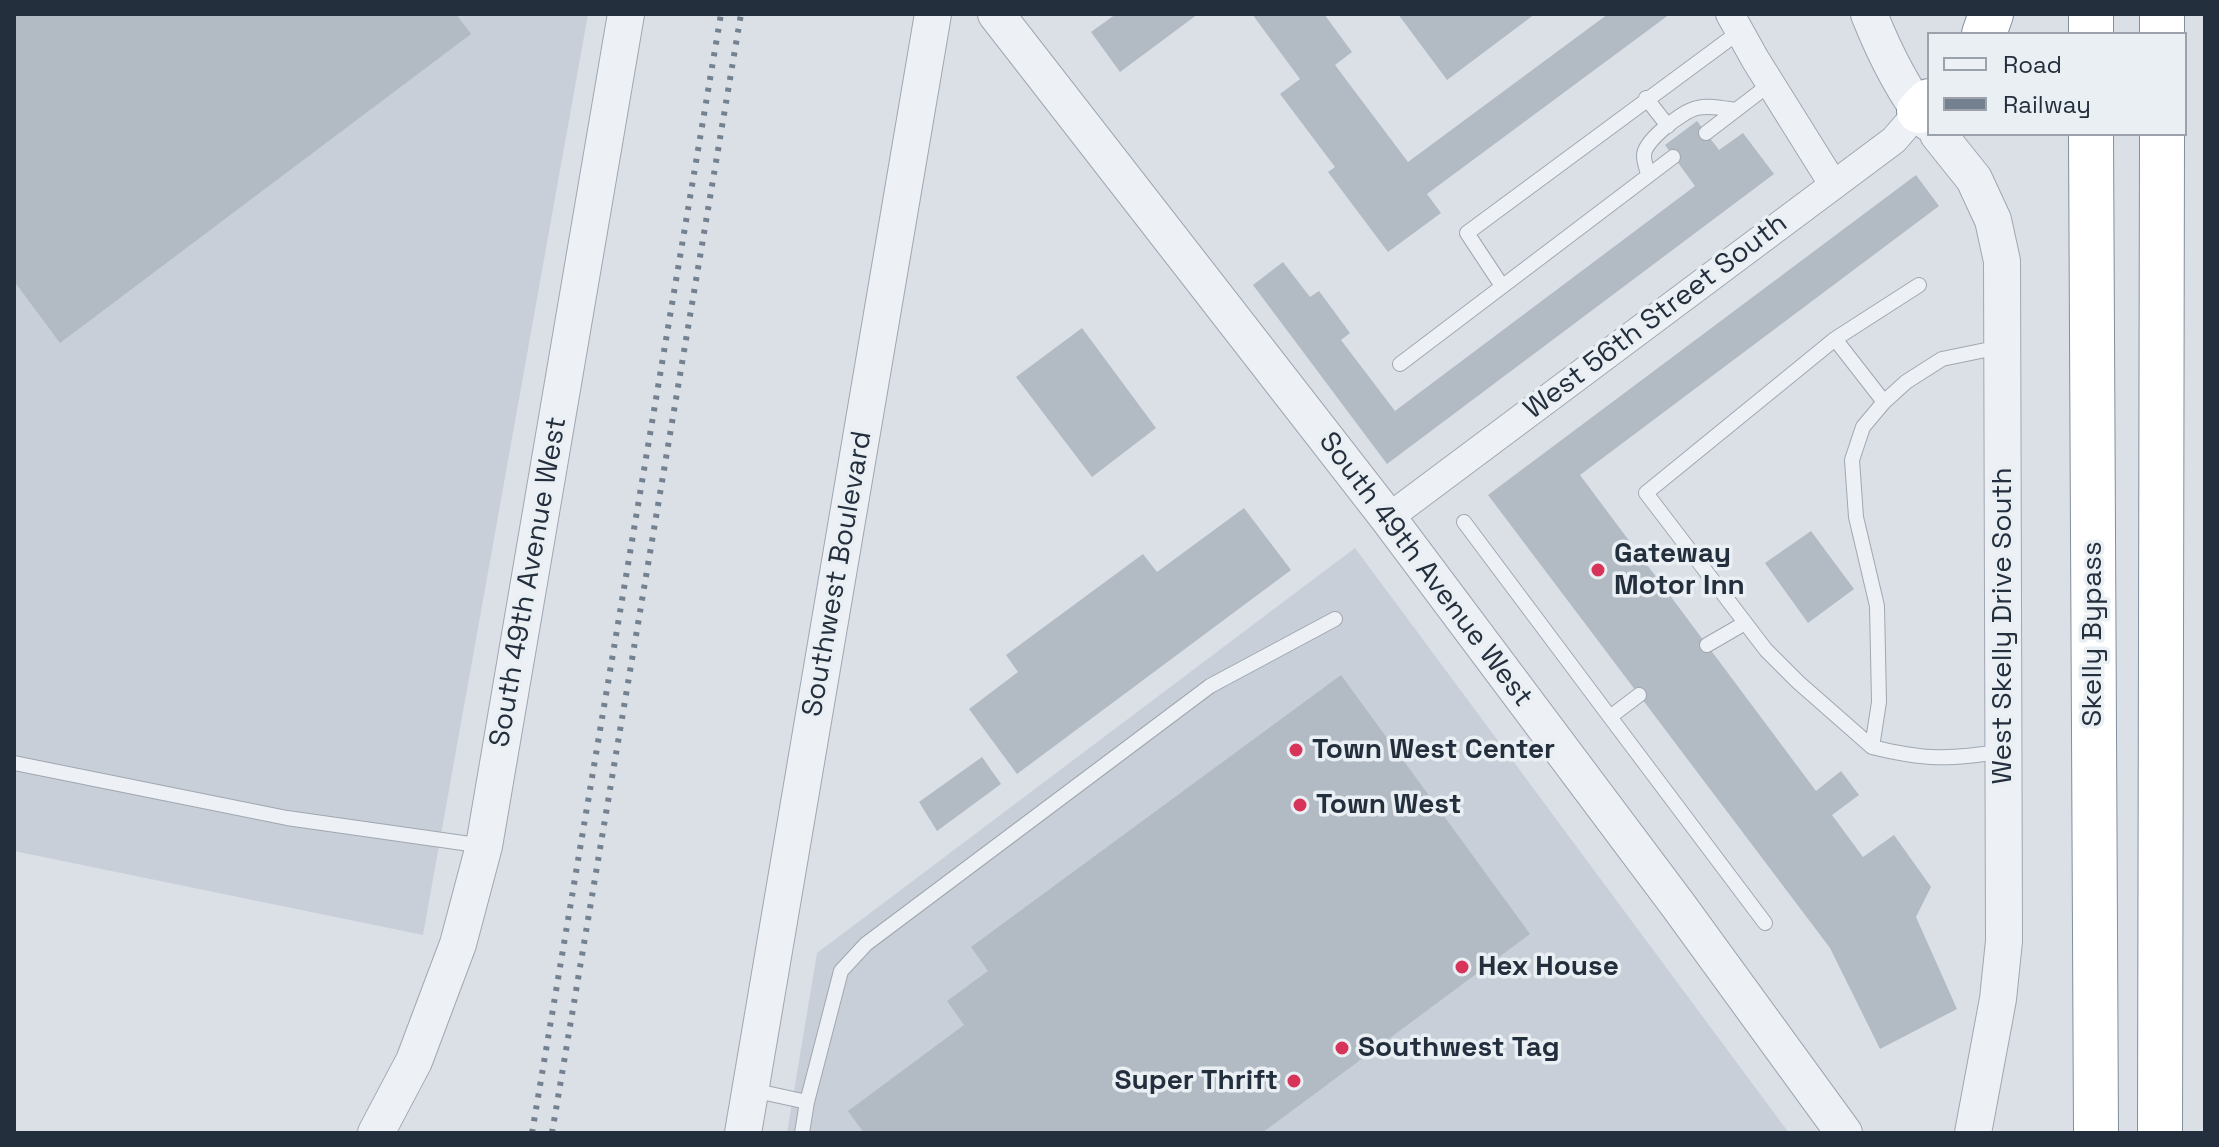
<!DOCTYPE html>
<style>
body{margin:0}
#map{position:relative;width:2219px;height:1147px;overflow:hidden;background:#dbe0e7;font-family:"Space Grotesk",sans-serif}
canvas{display:block}
.frame{position:absolute;inset:0;border:16px solid #242f3d;pointer-events:none}
.legend{position:absolute;left:1927px;top:32px;width:260px;height:104px;box-sizing:border-box;background:#eaeff4;border:2px solid #9ba2ab;margin:0;padding:10px 14px;list-style:none;font-size:24px;color:#242f3d}
.legend li{display:flex;align-items:center;gap:16px;height:40px}
.legend b{width:40px;border:2px solid #9ba2ab}
</style>
<div id="map">
<canvas width="2219" height="1147"></canvas>
<div class="frame"></div>
<ul class="legend">
<li><b style="height:10px;background:#edf1f5"></b>Road</li>
<li><b style="height:10px;background:#738191"></b>Railway</li>
</ul>
</div>
<script>
const c = document.querySelector('canvas').getContext('2d');
c.lineJoin = 'round';
function paint(path, color) {
  c.fillStyle = color;
  c.fill(path, 'evenodd');
}
function trace(path, color, width, dash) {
  c.strokeStyle = color;
  c.lineWidth = width;
  c.lineCap = dash ? 'butt' : 'round';
  c.setLineDash(dash || []);
  c.stroke(path);
}
function label(font, color, halo, rows, align = 'center') {
  c.font = font + ' "Space Grotesk",sans-serif';
  c.lineWidth = 7;
  c.setLineDash([]);
  c.textBaseline = 'middle';
  c.strokeStyle = halo;
  c.fillStyle = color;
  for (const [text, x, y, turn = 0] of rows) {
    c.save();
    c.translate(x, y);
    c.rotate((+turn || 0) * Math.PI / 180);
    c.textAlign = isNaN(turn) ? turn : align;
    if (halo) c.strokeText(text, 0, 0);
    c.fillText(text, 0, 0);
    c.restore();
  }
}
paint(new Path2D(`
 M14 14H588L423 935 14 851Z
 M1355 548 1789 1133H787L817 953Z`), '#c8cfd9');
paint(new Path2D(`
 M14 14H456L471 34 60 343 14 281Z
 M1116 14H1198L1120 72 1091 32Z
 M1252 14H1324L1352 52 1335 65 1408 162 1608 14H1670L1427 194 1441 213 1388 252 1328 172 1335 167 1280 94 1300 79Z
 M1398 14H1535L1447 80Z
 M1697 121 1719 150 1743 133 1774 174 1387 464 1253 285 1283 262 1310 297 1319 291 1350 333 1341 340 1395 411 1695 186 1665 145Z
 M1916 175 1939 206 1580 475 1816 791 1841 771 1859 795 1832 815 1863 857 1894 835 1931 887 1916 917 1957 1009 1880 1049 1830 948 1488 495Z
 M1082 328 1156 428 1092 477 1016 377Z
 M1244 508 1291 570 1017 774 969 709 1018 672 1006 655 1143 554 1157 572Z
 M1811 531 1854 589 1808 623 1765 563Z
 M1341 675 1530 934 1262 1133H864L848 1111 964 1025 947 1001 988 971 971 947Z
 M982 757 1001 784 937 831 919 802Z`), '#b2bac4');
const service = new Path2D(`
 M1646 98 1668 126
 M1706 133 1770 84
 M1648 175C1647 169 1644 162 1644 156 1643 141 1683 111 1697 108 1710 105 1722 108 1735 110
 M1502 286 1467 233 1739 32
 M1835 339 1884 402
 M2000 347 1942 359 1906 382 1884 402 1863 427 1852 460 1856 517 1877 606 1879 702 1872 747C1924 760 1950 760 2003 751
 M1400 364 1673 157
 M1464 522 1610 717 1639 695
 M1707 645 1745 623
 M1610 717 1765 923
 M1872 747 1798 682 1766 650 1646 493 1835 339 1919 285
 M14 763 287 818 484 846
 M752 1090 807 1102
 M802 1133 807 1102 841 971 866 944 1210 686 1335 619`);
const minor = new Path2D(`
 M1730 14 1755 59 1833 184
 M1388 518 1894 140 1919 111`);
const tertiary = new Path2D(`
 M996 14 1388 518 1678 905 1844 1133
 M1869 14C1884 52 1903 91 1929 123
 M1938 134 1974 179 1993 220 2002 261 2004 941 1998 999 1973 1133
 M376 1133 414 1061 458 944 484 846 626 14
 M743 1133 933 14`);
const motorway = new Path2D(`
 M2091 14V34
 M1984 34 1991 14
 M2162 34V14
 M1919 111 1929 101
 M2091 134 2096 1133
 M2160 1133 2162 134`);
trace(service, '#a0a7b1', 16);
trace(minor, '#a0a7b1', 30);
trace(tertiary, '#a0a7b1', 38);
trace(motorway, '#818f9e', 46);
trace(service, '#edf1f5', 14);
trace(minor, '#edf1f5', 28);
trace(tertiary, '#edf1f5', 36);
trace(motorway, '#fff', 44);
trace(new Path2D(`
 M532 1133 721 14
 M552 1133 741 14`), '#738191', 6, [4, 8]);
for (const [x, y, r, color] of [
 [1598,570,8,"#d83459"],
 [1296,750,8,"#d83459"],
 [1300,805,8,"#d83459"],
 [1462,967,8,"#d83459"],
 [1342,1048,8,"#d83459"],
 [1294,1081,8,"#d83459"]
]) {
  const dot = new Path2D();
  dot.arc(x, y, r, 0, 2 * Math.PI);
  c.fillStyle = color;
  c.fill(dot);
  trace(dot, '#eaeff4', 3);
}
label('28px', '#242f3d', '#eaeff4', [
 ["West 56th Street South",1656,317,-37],
 ["South 49th Avenue West",1425,570,53],
 ["Southwest Boulevard",838,574,-80],
 ["South 49th Avenue West",529,582,-80],
 ["West Skelly Drive South",2003,626,-90],
 ["Skelly Bypass",2093,634,-90]
]);
label('bold 28px', '#242f3d', '#eaeff4', [
 ["Gateway",1614,554],
 ["Motor Inn",1614,586],
 ["Town West Center",1312,750],
 ["Town West",1316,805],
 ["Hex House",1478,967],
 ["Southwest Tag",1358,1048],
 ["Super Thrift",1278,1081,"right"]
], 'left');
</script>
